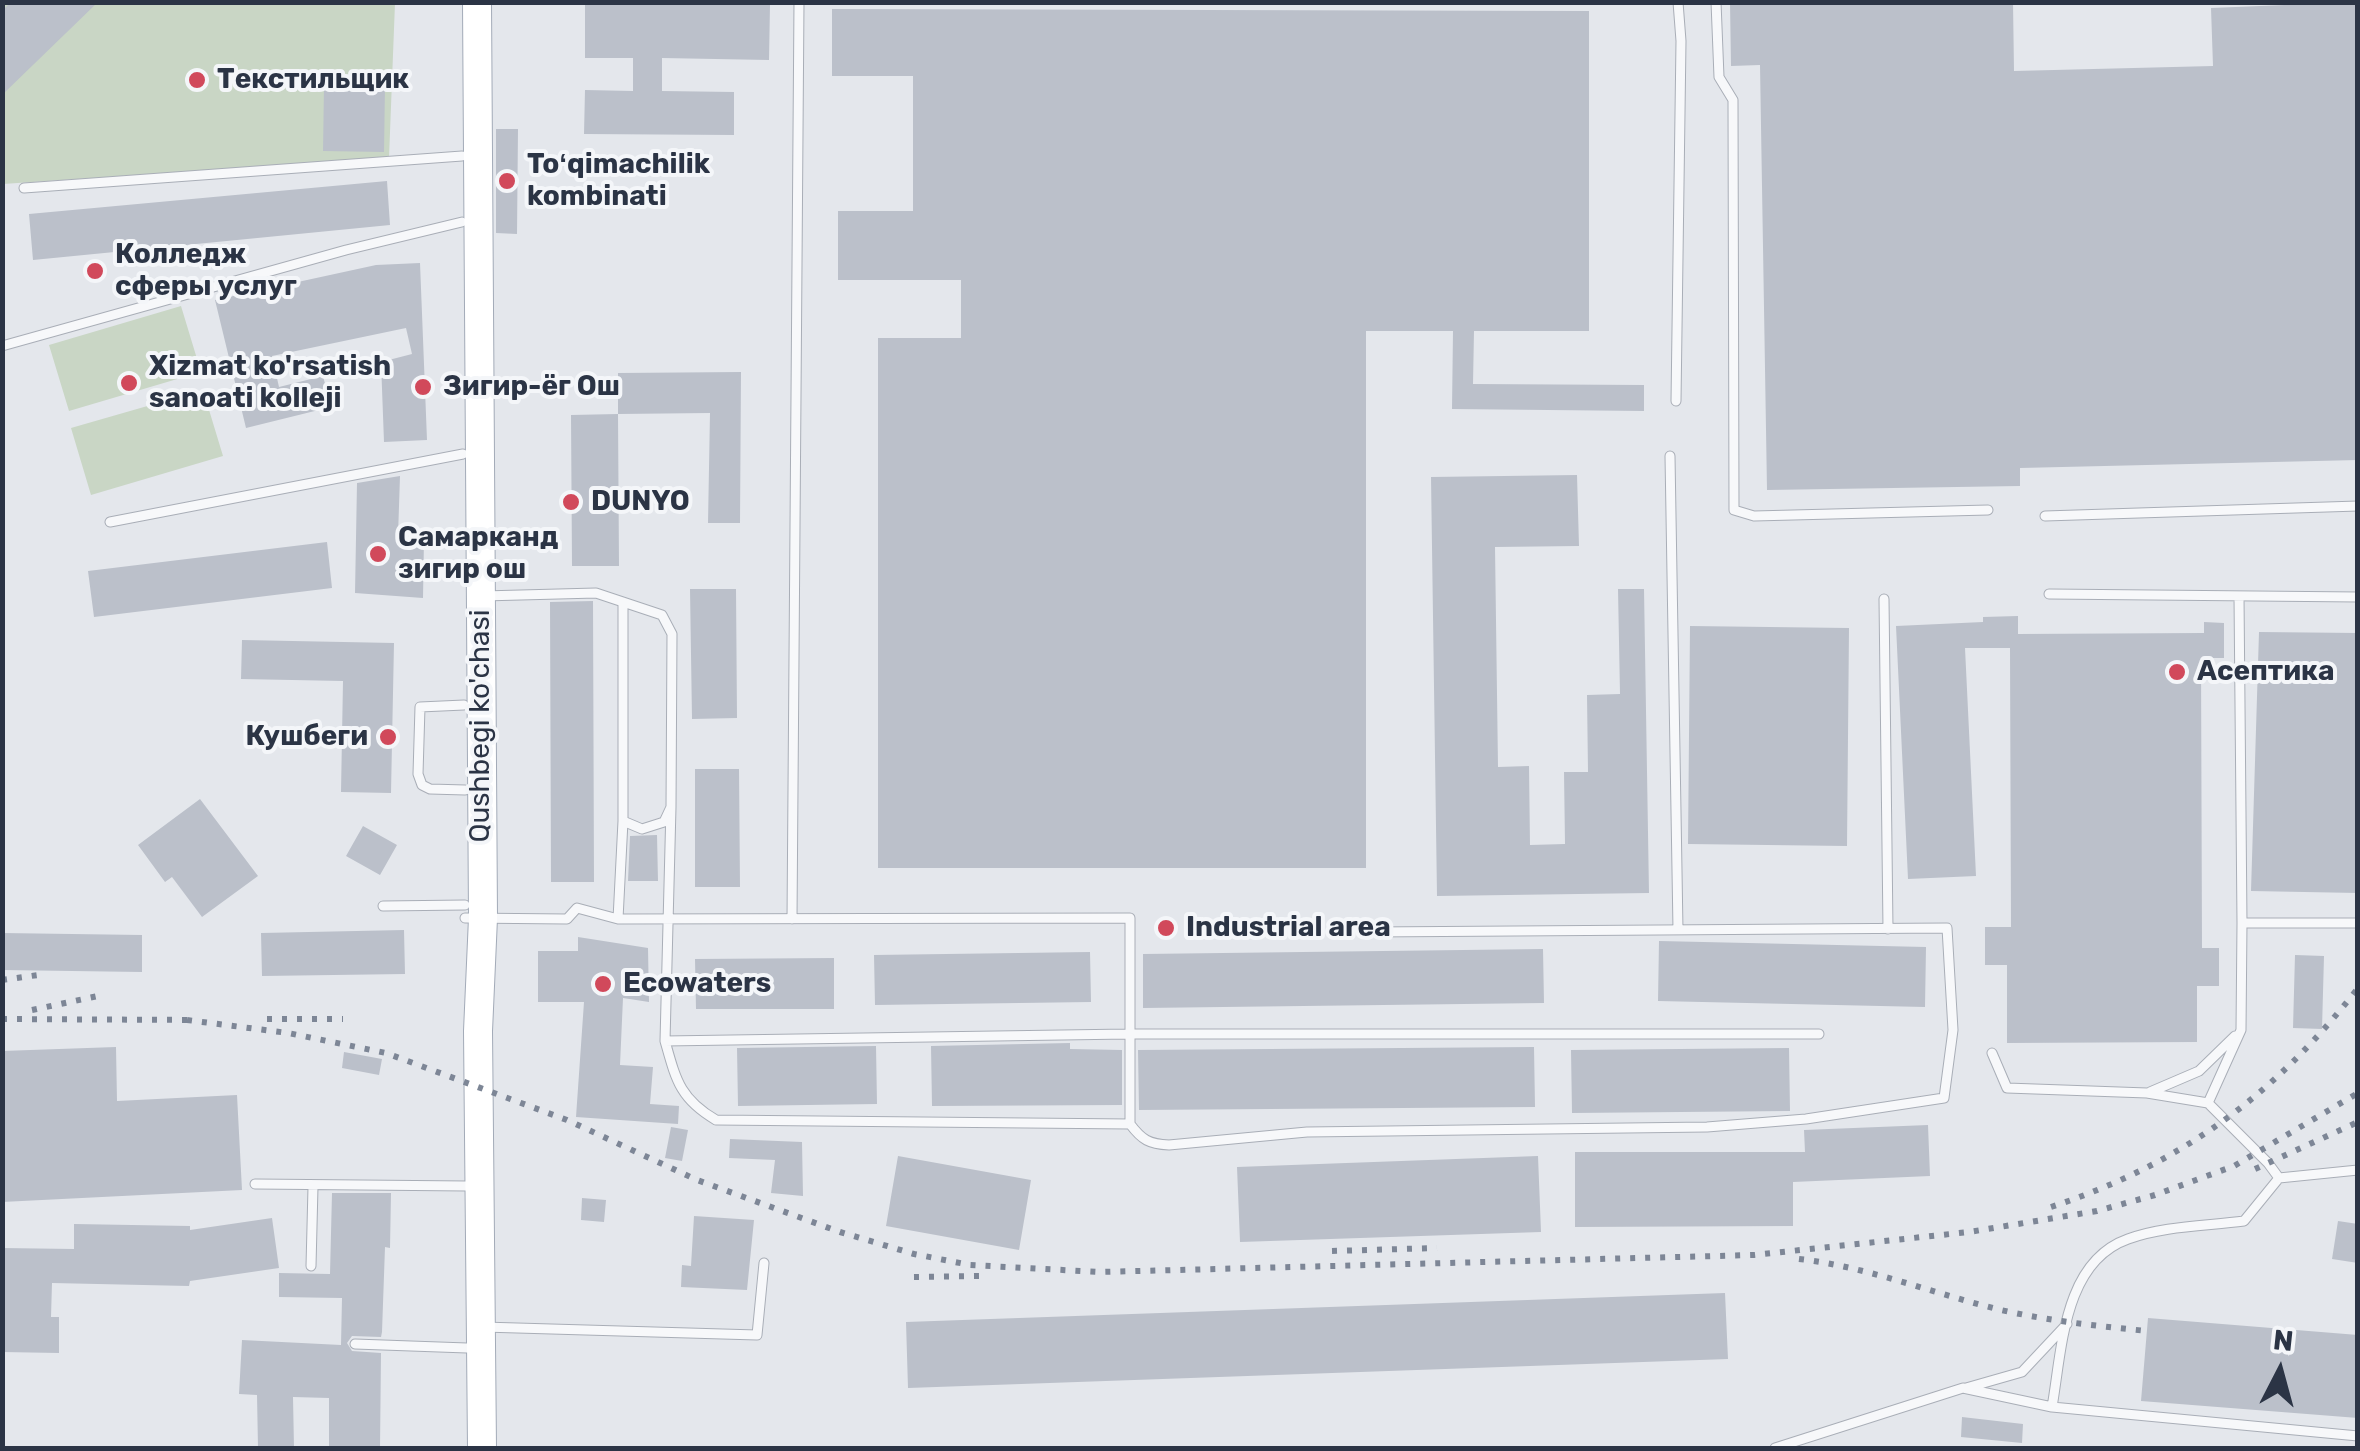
<!DOCTYPE html>
<meta charset="utf-8">
<style>
body{margin:0}
#map{position:relative;width:2360px;height:1451px;overflow:hidden;background:#e4e7ec;font-family:Rubik,sans-serif}
canvas{display:block}
.frame{position:absolute;inset:0;border:5px solid #2b3445;pointer-events:none}
.north{position:absolute;left:2230px;top:1321px;width:100px;height:100px;-webkit-text-stroke:8px #f4f6f9;paint-order:stroke;rotate:6deg;font-size:28px;font-weight:700;line-height:40px;text-align:center;color:#2b3445}
.north::after{content:'';display:block;margin:auto;width:35px;height:45px;background:#2b3445;clip-path:polygon(50% 0,100% 100%,50% 72%,0 100%)}
</style>
<div id="map">
<canvas width="2360" height="1451"></canvas>
<div class="frame"></div>
<div class="north">N</div>
</div>
<script>
const c = document.querySelector('canvas').getContext('2d');
c.lineJoin = 'round';
function paint(path, color) {
  c.fillStyle = color;
  c.fill(path, 'evenodd');
}
function trace(path, color, width, dash) {
  c.strokeStyle = color;
  c.lineWidth = width;
  c.lineCap = dash ? 'butt' : 'round';
  c.setLineDash(dash || []);
  c.stroke(path);
}
function label(font, color, halo, rows, align = 'center') {
  c.font = font + ' Rubik,sans-serif';
  c.lineWidth = 8;
  c.setLineDash([]);
  c.textBaseline = 'middle';
  c.strokeStyle = halo;
  c.fillStyle = color;
  for (const [text, x, y, turn = 0] of rows) {
    c.save();
    c.translate(x, y);
    c.rotate((+turn || 0) * Math.PI / 180);
    c.textAlign = isNaN(turn) ? turn : align;
    if (halo) c.strokeText(text, 0, 0);
    c.fillText(text, 0, 0);
    c.restore();
  }
}
paint(new Path2D(`
 M3 3H395L389 158 3 184Z
 M181 306 201 372 69 411 49 345Z
 M203 390 223 456 91 495 71 428Z`), '#c9d6c5');
paint(new Path2D(`
 M11 2H98L2 95V11Z
 M663 2 770 5 769 60 662 58V91L734 92V135L584 134 585 90 633 91V58H585V3Z
 M1730 2H2013L2014 71 2213 66 2211 8 2358 2V460L2020 468V486L1767 490 1760 65 1731 66Z
 M832 9 1589 11V331H1474L1473 384 1644 385V411L1452 409 1453 331H1366V868H878V338H961V280H838V211H913V76H832Z
 M324 86 385 87 384 152 323 151Z
 M496 129H518L517 234 496 233Z
 M387 181 390 225 33 260 29 214Z
 M420 263 427 440 384 442 381 362 412 354 406 328 272 356 279 387 323 376 331 407 246 428 215 300 376 265Z
 M741 372 740 523H708L710 413 618 414V373Z
 M618 414 619 566H572L571 415Z
 M1577 475 1579 546 1495 547 1498 767 1529 766 1530 845 1565 844 1564 772H1588L1587 695 1620 694 1618 589H1644L1649 893 1437 896 1431 477Z
 M400 476 398 536 424 538 423 598 355 593 357 483Z
 M327 542 332 588 94 617 88 571Z
 M690 589H736L737 718 692 719Z
 M593 601 594 882H551L550 602Z
 M2018 616V634L2204 633V622L2224 623V658H2201L2202 948H2219V986H2197V1042L2007 1043V965H1985V927H2011L2010 648H1965L1976 876 1908 879 1896 626 1983 622V617Z
 M1690 626 1849 628 1847 846 1688 844Z
 M2259 632 2358 633V893L2251 891Z
 M242 640 394 643 391 793 341 792 343 681 241 679Z
 M695 769H739L740 887H695Z
 M200 799 258 876 202 917 172 877 165 882 138 845Z
 M363 826 397 845 380 875 346 856Z
 M657 835 658 881H628L630 836Z
 M404 930 405 974 262 976 261 933Z
 M2 933 142 935V972L2 970Z
 M578 937 648 948 649 1002 623 998 620 1065 653 1067 650 1104 679 1106 678 1124 576 1117 584 1002H538V951H578Z
 M1659 941 1926 947 1925 1007 1658 1001Z
 M1543 949 1544 1003 1143 1008V954Z
 M1090 952 1091 1002 875 1005 874 955Z
 M2295 955 2324 956 2322 1029 2293 1028Z
 M834 958V1009H696L695 959Z
 M1070 1043V1049L1122 1050V1105L932 1106 931 1046Z
 M876 1046 877 1104 738 1106 737 1048Z
 M116 1047 117 1101 237 1095 242 1190 2 1202V1051Z
 M1534 1047 1535 1107 1139 1110 1138 1050Z
 M1789 1048 1790 1111 1572 1113 1571 1050Z
 M344 1052 382 1059 379 1075 342 1068Z
 M1928 1125 1930 1176 1793 1182V1226L1575 1227V1152H1805L1804 1130Z
 M671 1127 688 1130 682 1161 665 1158Z
 M730 1139 802 1142 803 1196 771 1193 775 1160 729 1158Z
 M898 1156 1031 1180 1019 1250 886 1226Z
 M1538 1156 1541 1232 1240 1242 1237 1167Z
 M332 1193H391L390 1248 385 1247 382 1332 381 1337 352 1336 347 1343 352 1351 381 1353 380 1448H329V1398L293 1397 294 1448H258L257 1395 239 1394 242 1340 341 1345 342 1298 279 1297V1273L330 1274Z
 M582 1198 606 1200 604 1222 581 1220Z
 M694 1216 754 1220 747 1290 681 1287 682 1265 691 1266Z
 M272 1218 279 1268 190 1281 189 1286 52 1283 51 1317H59V1353L2 1352V1248L74 1249V1224L190 1226V1230Z
 M2338 1221 2358 1224V1263L2332 1259Z
 M1725 1293 1728 1359 908 1388 906 1322Z
 M2148 1318 2358 1335V1418L2141 1401Z
 M1962 1417 2023 1424 2022 1443 1961 1437Z`), '#bbc0ca');
const service = new Path2D(`
 M1716 2 1719 77 1733 100 1734 510 1754 516 1988 510
 M24 188 462 156
 M2 346 346 250 462 222
 M1676 401 1681 41 1678 2
 M1670 456 1678 930
 M2045 516 2358 506
 M110 522 463 454
 M2049 594 2358 597
 M483 596 596 593 662 615 672 634 671 807 664 822 642 829 623 821V602
 M2239 596 2242 923
 M1884 599 1888 929
 M464 705 420 707 418 774 422 785 430 789 465 790
 M671 807 665 1041C676 1080 680 1099 716 1120L1130 1124
 M383 906 465 905
 M465 918 567 919 577 908 618 919 1130 918V1124C1142 1140 1149 1144 1169 1145L1307 1132 1707 1127 1806 1119 1944 1098 1953 1030 1947 928 1371 932
 M618 919 623 821
 M792 919 799 2
 M665 1041 1128 1034H1819
 M1992 1053 2007 1088 2147 1093 2208 1103 2268 1163 2279 1178 2244 1221C2206 1226 2163 1226 2128 1239 2063 1262 2062 1350 2052 1407
 M2150 1092 2199 1071 2235 1036
 M2208 1103 2241 1030 2242 923H2358
 M2279 1178 2358 1170
 M255 1184 467 1186
 M311 1266 313 1187
 M483 1327 757 1335 764 1263
 M355 1344 467 1348
 M1966 1388 2022 1372 2067 1324
 M1775 1448 1963 1388 2052 1407 2358 1436`);
const primary = new Path2D(`
 M477 2 483 918 478 1031 482 1448`);
trace(service, '#a9aeb7', 11);
trace(primary, '#a3abb8', 30);
trace(service, '#f7f8fa', 9);
trace(primary, '#fff', 28);
trace(new Path2D(`
 M2 980 45 974
 M32 1010 98 996
 M2 1019 197 1020
 M267 1019H343
 M187 1020 288 1033 386 1053 567 1120 697 1180 840 1232 914 1254 970 1265 1100 1272 1754 1255 1969 1232 2097 1211 2155 1195 2234 1166 2358 1093
 M2255 1169 2358 1122
 M2051 1207C2181 1164 2274 1096 2358 988
 M1332 1251 1437 1248
 M1799 1259C1869 1267 1934 1294 2001 1310 2050 1321 2097 1326 2147 1331
 M914 1277 980 1276`), '#7d8696', 6, [5, 10]);
for (const [x, y, r, color] of [
 [197,80,10,"#d1495b"],
 [507,181,10,"#d1495b"],
 [95,271,10,"#d1495b"],
 [129,383,10,"#d1495b"],
 [423,387,10,"#d1495b"],
 [571,502,10,"#d1495b"],
 [378,554,10,"#d1495b"],
 [2177,672,10,"#d1495b"],
 [388,737,10,"#d1495b"],
 [1166,928,10,"#d1495b"],
 [603,984,10,"#d1495b"]
]) {
  const dot = new Path2D();
  dot.arc(x, y, r, 0, 2 * Math.PI);
  c.fillStyle = color;
  c.fill(dot);
  trace(dot, '#f4f6f9', 4);
}
label('bold 28px', '#2b3445', '#f4f6f9', [
 ["Текстильщик",217,80],
 ["Toʻqimachilik",527,165],
 ["kombinati",527,197],
 ["Колледж",115,255],
 ["сферы услуг",115,287],
 ["Xizmat ko'rsatish",149,367],
 ["sanoati kolleji",149,399],
 ["Зигир-ёг Ош",443,387],
 ["DUNYO",591,502],
 ["Самарканд",398,538],
 ["зигир ош",398,570],
 ["Асептика",2197,672],
 ["Кушбеги",368,737,"right"],
 ["Industrial area",1186,928],
 ["Ecowaters",623,984]
], 'left');
label('28px', '#2b3445', '#f4f6f9', [
 ["Qushbegi ko'chasi",481,726,-90]
]);
</script>
